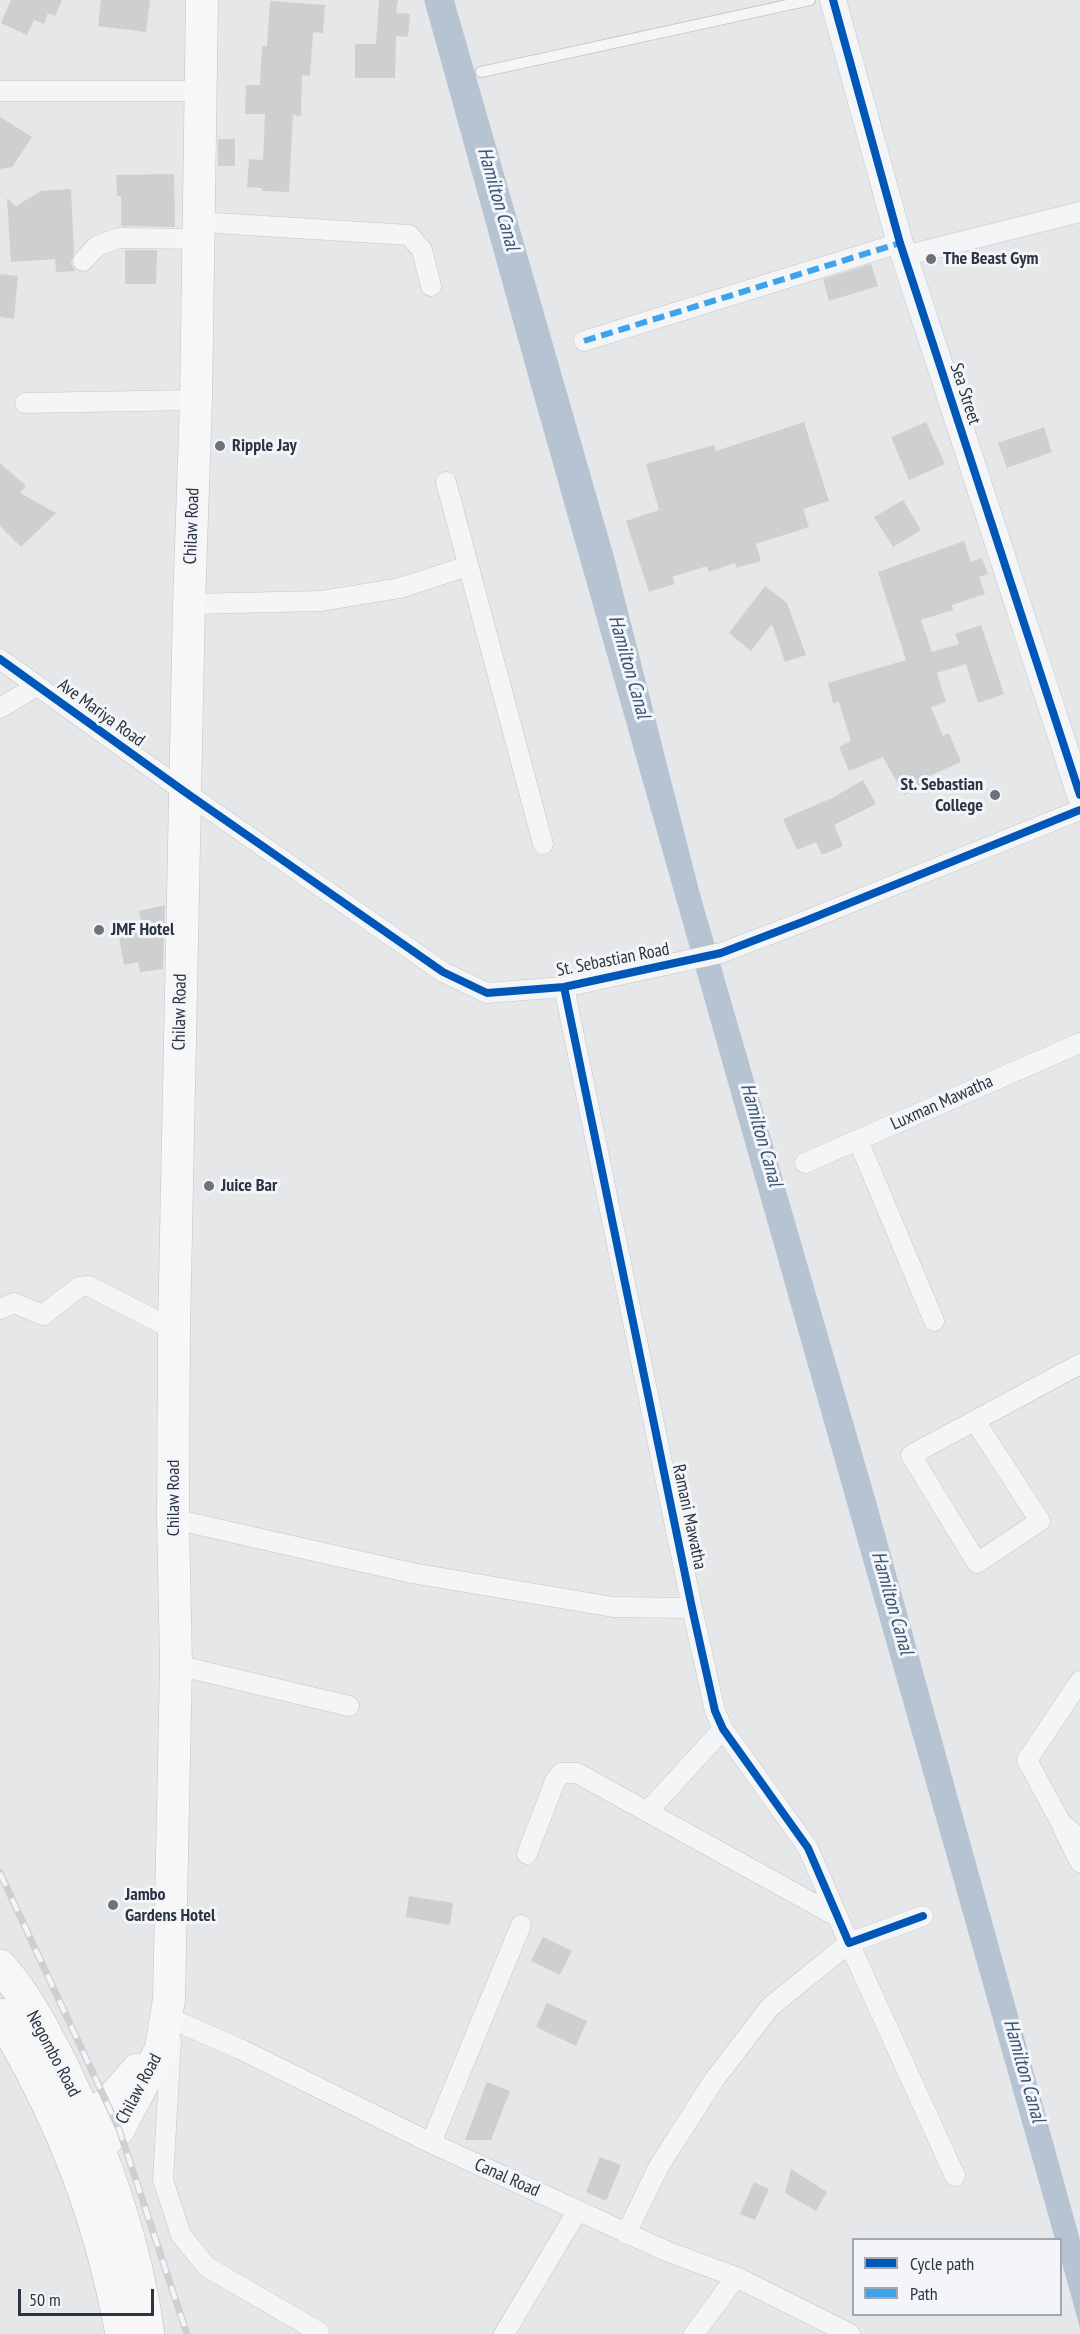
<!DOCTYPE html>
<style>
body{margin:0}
#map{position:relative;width:1080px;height:2334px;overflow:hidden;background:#e5e7e9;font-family:"PT Sans Narrow",sans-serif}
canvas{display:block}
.legend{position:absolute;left:852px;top:2238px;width:210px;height:78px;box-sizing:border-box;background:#f3f5f8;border:2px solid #a3a8af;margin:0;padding:8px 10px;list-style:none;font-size:18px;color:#2b3442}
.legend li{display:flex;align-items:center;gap:12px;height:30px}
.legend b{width:30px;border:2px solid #a3a8af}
.scale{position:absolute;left:18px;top:2289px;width:136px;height:27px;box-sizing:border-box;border:3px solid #2b3442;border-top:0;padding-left:8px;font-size:18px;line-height:21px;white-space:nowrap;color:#2b3442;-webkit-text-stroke:4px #f3f5f8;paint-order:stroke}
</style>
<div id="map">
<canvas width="1080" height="2334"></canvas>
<ul class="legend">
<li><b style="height:8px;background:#0057b8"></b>Cycle path</li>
<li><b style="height:8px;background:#3ea3ec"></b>Path</li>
</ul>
<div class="scale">50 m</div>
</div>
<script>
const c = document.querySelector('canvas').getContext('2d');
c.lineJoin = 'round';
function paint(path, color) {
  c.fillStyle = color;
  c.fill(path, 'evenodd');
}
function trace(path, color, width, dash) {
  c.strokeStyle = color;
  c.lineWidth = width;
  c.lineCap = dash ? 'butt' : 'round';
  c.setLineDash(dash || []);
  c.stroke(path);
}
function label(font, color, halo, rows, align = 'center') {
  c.font = font + ' "PT Sans Narrow",sans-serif';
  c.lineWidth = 6;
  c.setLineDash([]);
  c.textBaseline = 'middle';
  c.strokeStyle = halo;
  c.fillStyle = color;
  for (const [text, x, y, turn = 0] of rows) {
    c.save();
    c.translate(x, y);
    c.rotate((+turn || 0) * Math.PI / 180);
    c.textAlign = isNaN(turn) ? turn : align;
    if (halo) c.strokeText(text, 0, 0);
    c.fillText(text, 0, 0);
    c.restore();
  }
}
paint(new Path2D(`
 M424 0H454L613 553 700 894 876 1501 1080 2240V2328L1061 2259 1060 2240 1055 2239 529 379Z`), '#b5c3d3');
paint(new Path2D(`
 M11 0H62L55 16 48 13 44 24 34 20 27 35 1 23Z
 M101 0H150L146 32 98 26Z
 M379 0H398L396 13 410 14 408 37 396 36 395 78H355V44H376Z
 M270 1 325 5 323 33 313 32 310 76 302 75 301 116 293 115 289 192 262 191V188L247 187 249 159 263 160 265 114H245L246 85H260L262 46H267Z
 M0 117 32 137 12 167 0 169Z
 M218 139H235V166H218Z
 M174 174 175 227 121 226V196H117L116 175Z
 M71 189 74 253 71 264 75 271 56 272 55 259 11 262 7 198 16 206 41 191Z
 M125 250H157L156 284H125Z
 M871 264 878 286 829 301 823 279Z
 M0 274 18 276 14 319 0 317Z
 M804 422 829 501 803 509 809 527 756 544 761 561 736 568 735 563 709 572 707 566 672 577 675 584 649 592 626 521 659 510 646 464 714 445 716 451Z
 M926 422 945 464 909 480 891 437Z
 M1044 427 1052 452 1007 468 998 443Z
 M0 463 26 486 20 493 56 513 21 547 0 526Z
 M903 500 921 530 893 547 874 517Z
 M964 541 971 562 982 558 988 574 979 577 985 594 952 605 953 610 921 620 932 652 959 644 955 634 981 625 1004 694 978 703 966 664 937 673 946 702 931 707 943 736 949 733 961 762 929 776 931 781 904 795 883 757 849 771 839 747 851 741 839 702 833 703 828 683 906 660 878 572Z
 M765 586 787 603 806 655 785 662 772 624 751 651 729 633Z
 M863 780 876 804 834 825 843 846 822 855 816 842 797 850 783 819 832 798Z
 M165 905 163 969 140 972 138 962 124 965 119 937 143 931 139 911Z
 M409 1896 453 1903 450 1925 406 1917Z
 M543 1937 572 1951 560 1975 531 1961Z
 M547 2003 587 2021 576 2046 536 2027Z
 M487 2082 510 2091 491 2140H465Z
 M600 2157 621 2165 606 2201 586 2192Z
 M791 2169 827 2192 816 2211 785 2193Z
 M754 2182 769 2189 755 2220 740 2214Z`), '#cdcfd1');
const service = new Path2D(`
 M481 72 810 0`);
const minor = new Path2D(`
 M0 91H201
 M199 222 409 235 422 250 431 286
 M904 256 1080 212
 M83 261 97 246 119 238 199 239
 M584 341 900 243
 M25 403 196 400
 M446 482 543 844
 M189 604 321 601 400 588 468 566
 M0 659 185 792 443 972 487 993 564 987 721 953 805 921 1080 810
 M0 708 37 686
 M564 987 692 1608 715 1711 723 1729 808 1848 849 1943 923 1916
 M858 1140 934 1321
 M805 1163 1080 1043
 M0 1309 14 1303 43 1315 79 1287 89 1286 174 1330
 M975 1421 1040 1521 977 1563 911 1455 1080 1364
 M173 1519 412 1573 613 1607 692 1608
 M176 1665 349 1706
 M1080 1681 1027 1760 1061 1823 1080 1839
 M648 1811 723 1729
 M1063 1828 1080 1862
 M527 1854 555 1781 561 1773H577L838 1917
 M167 2017 240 2049 431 2143 666 2251 736 2277 850 2334
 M171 2041 163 2180 181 2235 207 2267 319 2332
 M431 2143 521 1925
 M626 2234 659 2166 714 2080 770 2007 849 1943 955 2176
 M504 2334 578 2210
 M694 2334 736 2277`);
const tertiary = new Path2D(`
 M833 0 900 243 1080 795`);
const primary = new Path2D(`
 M60 2125 97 2110 107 2104 137 2070
 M75 2155 98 2147 119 2129 161 2049 169 1999 176 1665 173 1519 174 1330 189 604 196 400 202 0`);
const trunk = new Path2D(`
 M0 1966C26 1995 45 2032 62 2066 103 2150 135 2241 148 2334
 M0 2015C62 2117 100 2217 122 2334`);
trace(service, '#c3c5c7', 12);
trace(minor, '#c3c5c7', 21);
trace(tertiary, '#c3c5c7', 27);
trace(primary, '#c1c4c7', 33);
trace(trunk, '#b7babe', 34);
trace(service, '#f4f5f6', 10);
trace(minor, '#f4f5f6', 20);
trace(tertiary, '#f4f5f6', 26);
trace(primary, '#f7f7f8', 32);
trace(trunk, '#f7f7f8', 33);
const rail = new Path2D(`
 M0 1873 119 2129 187 2334`);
trace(rail, '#cecfd1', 7);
trace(rail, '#f3f5f8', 4.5, [14]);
trace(new Path2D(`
 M584 341 900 243`), '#3ea3ec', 6, [12, 6]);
trace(new Path2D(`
 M833 0 900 243 1080 795
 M0 659 185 792 443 972 487 993 564 987 721 953 805 921 1080 810
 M564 987 692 1608 715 1711 723 1729 808 1848 849 1943 923 1916`), '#0057b8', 8);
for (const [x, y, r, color] of [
 [931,259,6,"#6c737c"],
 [220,446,6,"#6c737c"],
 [995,795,6,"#6c737c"],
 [99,930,6,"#6c737c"],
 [209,1186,6,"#6c737c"],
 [113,1905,6,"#6c737c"]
]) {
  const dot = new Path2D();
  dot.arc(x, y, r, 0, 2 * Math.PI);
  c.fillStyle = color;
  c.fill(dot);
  trace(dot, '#f3f5f8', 2);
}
label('bold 18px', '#2b3442', '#f3f5f8', [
 ["The Beast Gym",943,259],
 ["Ripple Jay",232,446],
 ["St. Sebastian",983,785,"right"],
 ["College",983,806,"right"],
 ["JMF Hotel",111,930],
 ["Juice Bar",221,1186],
 ["Jambo",125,1895],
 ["Gardens Hotel",125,1916]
], 'left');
label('18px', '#2b3442', '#f3f5f8', [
 ["Sea Street",965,394,72],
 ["Chilaw Road",192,526,-88],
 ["Ave Mariya Road",101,713,36],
 ["St. Sebastian Road",613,960,-11],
 ["Chilaw Road",180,1012,-89],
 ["Luxman Mawatha",942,1103,-24],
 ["Chilaw Road",174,1498,-90],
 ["Ramani Mawatha",689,1517,78],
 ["Negombo Road",53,2054,62],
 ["Chilaw Road",139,2089,-62],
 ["Canal Road",507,2178,24]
]);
label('italic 20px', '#375475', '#f3f5f8', [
 ["Hamilton Canal",498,199,74],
 ["Hamilton Canal",629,667,74],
 ["Hamilton Canal",761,1135,74],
 ["Hamilton Canal",892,1603,74],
 ["Hamilton Canal",1024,2071,74]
]);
</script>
